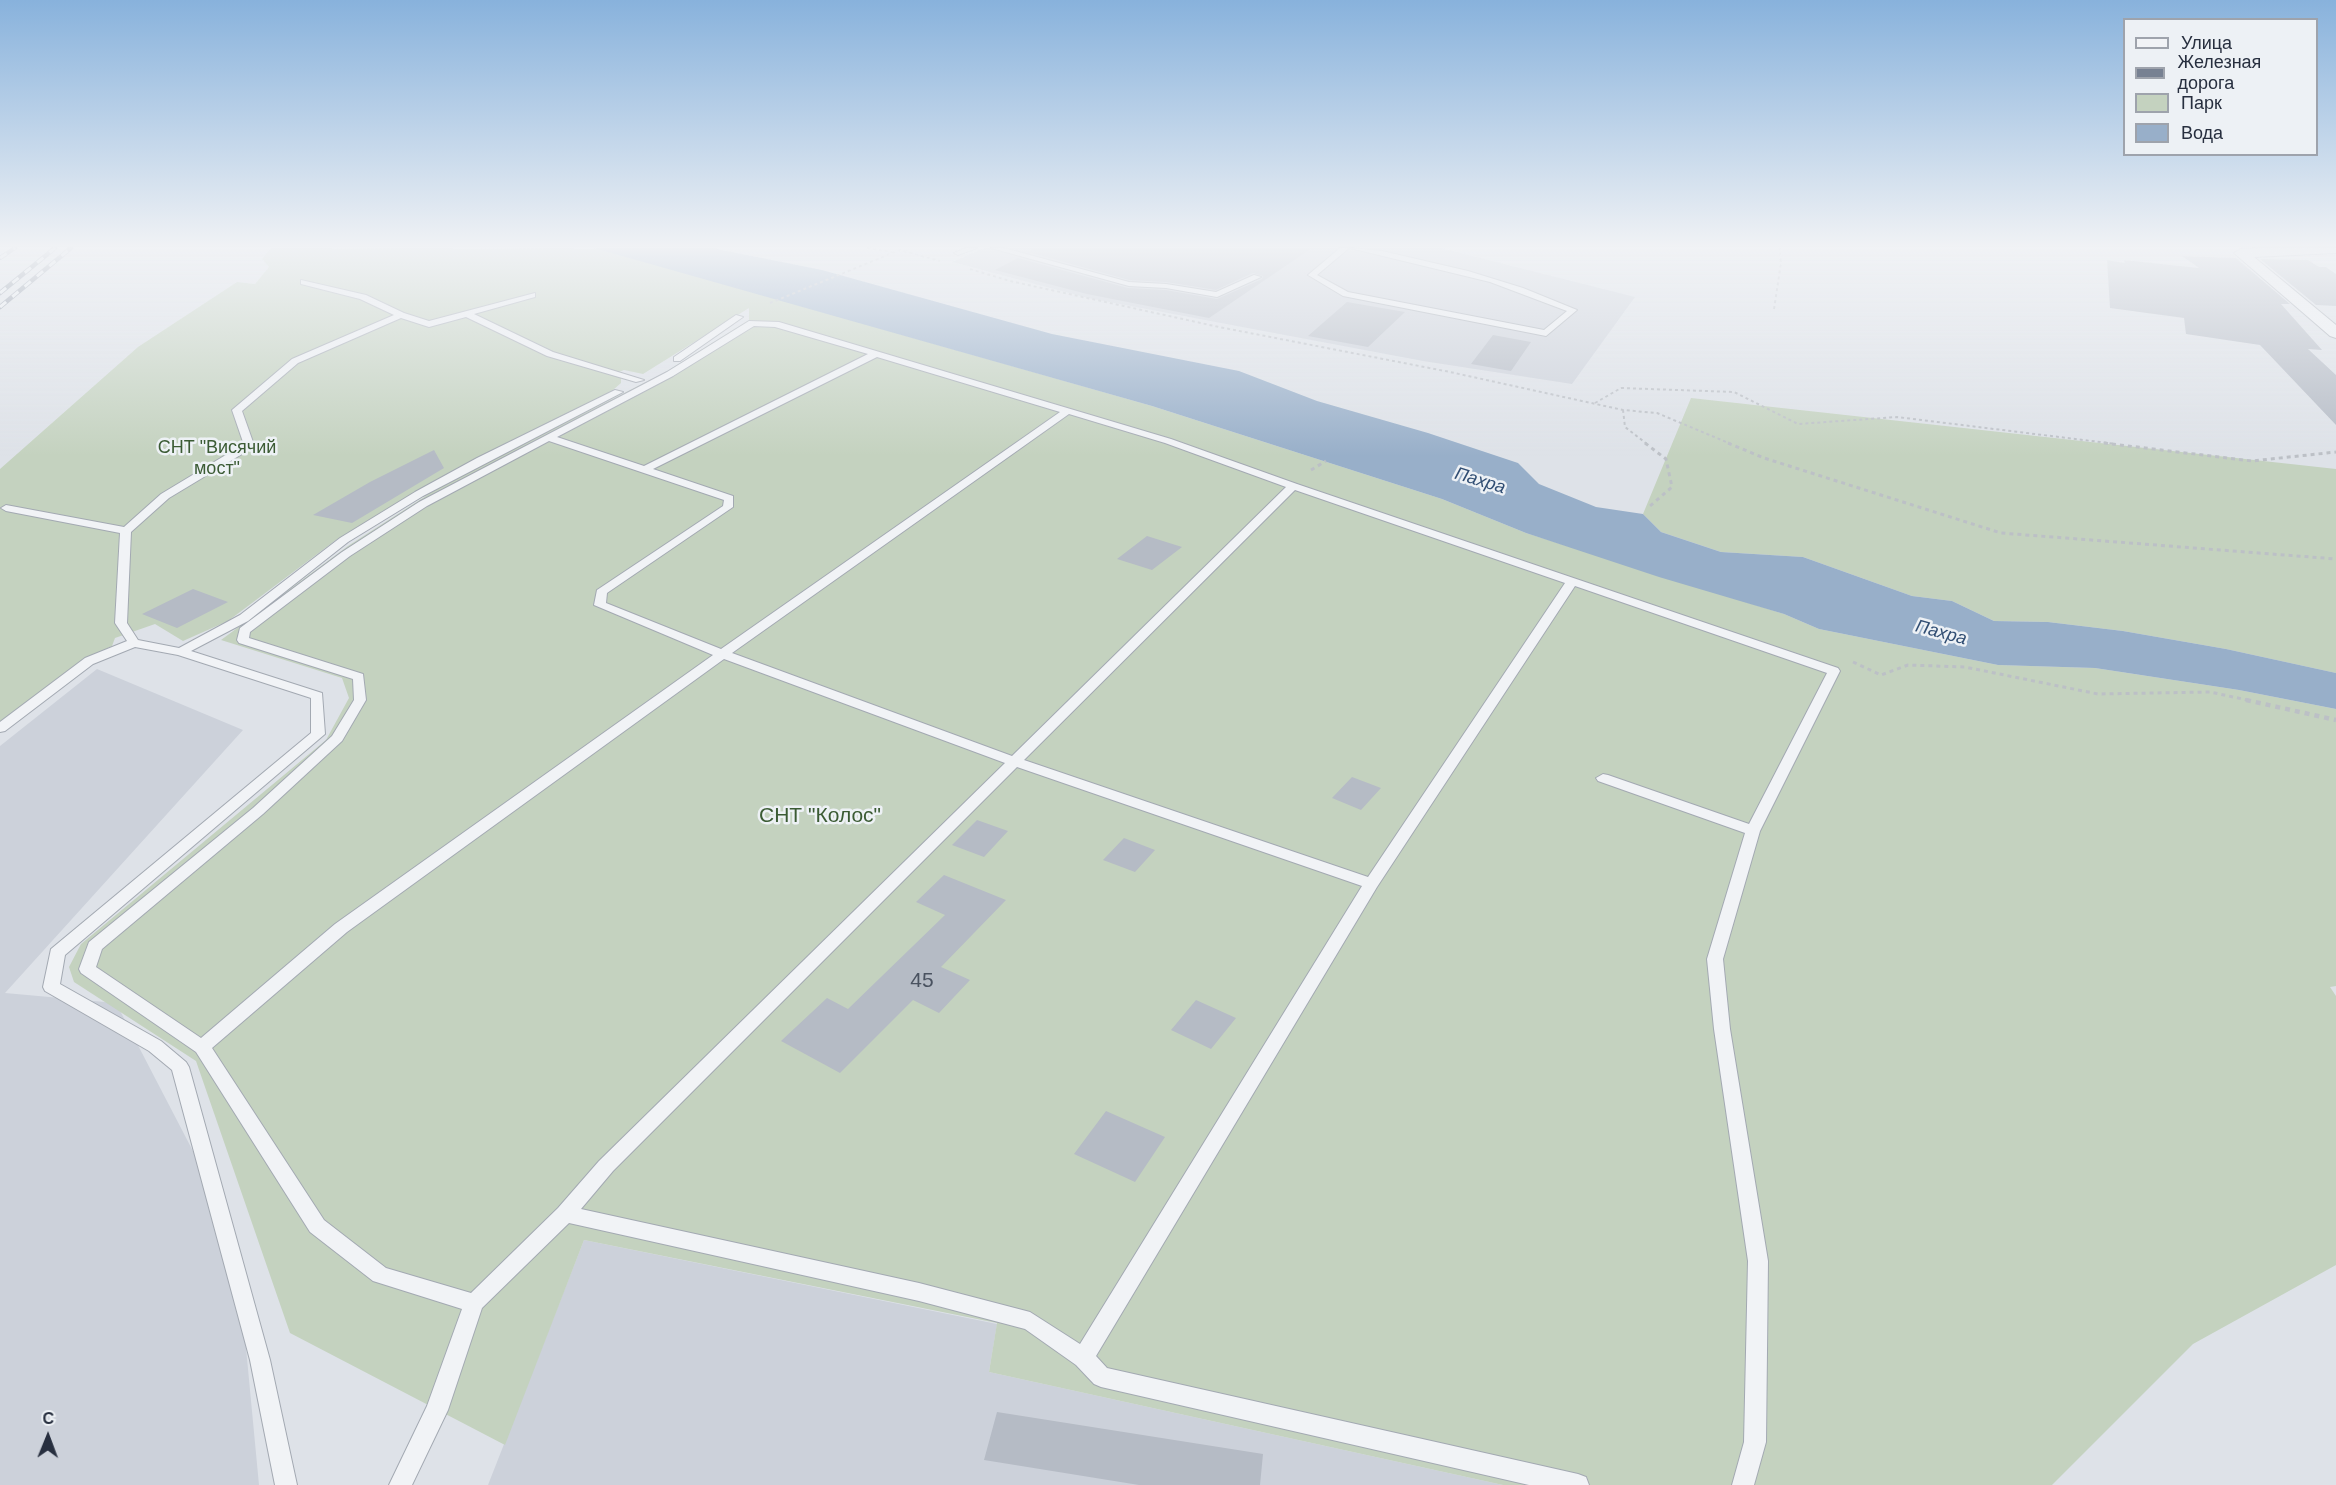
<!DOCTYPE html>
<meta charset="utf-8">
<style>
body{margin:0}
#map{position:relative;width:2336px;height:1485px;overflow:hidden;background:#dee2e8;font-family:Arial,sans-serif}
canvas{display:block}
.legend{position:absolute;left:2123px;top:18px;width:195px;height:138px;box-sizing:border-box;background:#edf1f5;border:2px solid #9ea3ac;margin:0;padding:8px 10px;list-style:none;font-size:18px;color:#272f3f}
.legend li{display:flex;align-items:center;gap:12px;height:30px}
.legend b{width:30px;border:2px solid #9ea3ac}
.north{position:absolute;left:18px;top:1407px;width:60px;height:60px;-webkit-text-stroke:4px #edf1f5;paint-order:stroke;rotate:1deg;font-size:16px;font-weight:700;line-height:24px;text-align:center;color:#272f3f}
.north::after{content:'';display:block;margin:auto;width:21px;height:27px;background:#272f3f;clip-path:polygon(50% 0,100% 100%,50% 72%,0 100%)}
</style>
<div id="map">
<canvas width="2336" height="1485"></canvas>
<ul class="legend">
<li><b style="height:8px;background:#f1f3f6"></b>Улица</li>
<li><b style="height:8px;background:#778192"></b>Железная дорога</li>
<li><b style="height:16px;background:#c4d2bf"></b>Парк</li>
<li><b style="height:16px;background:#98afc9"></b>Вода</li>
</ul>
<div class="north">С</div>
</div>
<script>
const c = document.querySelector('canvas').getContext('2d');
c.lineJoin = 'round';
function paint(path, color) {
  c.fillStyle = color;
  c.fill(path, 'evenodd');
}
function trace(path, color, width, dash) {
  c.strokeStyle = color;
  c.lineWidth = width;
  c.lineCap = dash ? 'butt' : 'round';
  c.setLineDash(dash || []);
  c.stroke(path);
}
function label(font, color, halo, rows, align = 'center') {
  c.font = font + ' Arial,sans-serif';
  c.lineWidth = 5;
  c.setLineDash([]);
  c.textBaseline = 'middle';
  c.strokeStyle = halo;
  c.fillStyle = color;
  for (const [text, x, y, turn = 0] of rows) {
    c.save();
    c.translate(x, y);
    c.rotate((+turn || 0) * Math.PI / 180);
    c.textAlign = isNaN(turn) ? turn : align;
    if (halo) c.strokeText(text, 0, 0);
    c.fillText(text, 0, 0);
    c.restore();
  }
}
paint(new Path2D(`
 M984 248H1441L1635 297 1572 384 1423 361 1088 298 952 262Z
 M97 669 243 730 5 993 116 1003 235 1232 259 1485H0V746Z
 M584 1240 997 1324 989 1372 1503 1485H488Z`), '#ccd1da');
paint(new Path2D(`
 M271 248 602 249 1152 406 1442 499 1526 533 1784 614 1819 629 1998 665 2095 668 2239 690 2336 709V986L2330 987 2336 996V1265L2193 1344 2052 1485H1503L989 1372 997 1323 584 1240 505 1445 290 1333 196 1061 74 982 69 967 81 944 326 740 349 698 342 678 221 640 348 546 429 494 336 540 228 621 183 641 155 624 115 638 112 646 77 664 0 723V469L138 347 237 282 255 284 269 267 262 259ZM749 308V320L664 373 489 461 613 390 621 383V378L611 375 624 370 643 374Z
 M1691 398 2336 469V673L2226 649 2123 631 2048 622 1994 621 1952 601 1912 596 1803 557 1721 552 1661 532 1643 514Z`), '#c4d2bf');
paint(new Path2D(`
 M594 248H712L822 270 1052 334 1239 371 1317 401 1428 433 1518 463 1539 484 1596 507 1643 514 1661 532 1721 552 1803 557 1912 596 1952 601 1994 621 2048 622 2123 631 2226 649 2336 673V709L2239 690 2095 668 1998 665 1819 629 1784 614 1659 577 1526 533 1442 499 1152 406Z`), '#98afc9');
paint(new Path2D(`
 M1036 248H1312L1209 318 1087 294 995 270 1018 258 1128 288 1166 290 1217 299 1262 279 1263 276 1253 273 1216 290 1166 282 1129 280 1028 252Z
 M2182 256 2236 258 2290 304H2281L2322 350 2308 349 2336 375V425L2260 345 2186 334 2184 318 2110 308 2107 260 2125 263 2124 260 2199 268Z
 M2260 259 2308 260 2319 267H2326L2336 274V306L2316 305Z
 M1347 302 1405 312 1368 347 1308 336Z
 M1493 335 1531 342 1511 371 1471 364Z
 M434 450 444 468 352 523 313 515 370 482Z
 M1147 536 1182 547 1152 570 1117 559Z
 M193 589 228 602 177 628 142 614Z
 M1352 777 1381 788 1361 810 1332 798Z
 M977 820 1008 831 984 857 952 845Z
 M1124 838 1155 850 1135 872 1103 860Z
 M944 875 1006 900 941 967 970 980 939 1013 913 1000 840 1073 781 1041 827 998 848 1009 945 915 916 902Z
 M1196 1000 1236 1018 1211 1049 1171 1030Z
 M1106 1111 1165 1137 1135 1182 1074 1154Z
 M997 1412 1263 1454 1260 1485H1139L984 1460Z`), '#b5bbc5');
const lane = new Path2D(`
 M966 248H977L958 255 954 253Z
 M991 248H1004L1129 282 1166 284 1216 292 1254 275 1261 277 1217 297 1166 288 1129 286Z
 M1340 248H1349L1317 275 1348 292 1544 330 1567 311 1490 282 1350 248 1382 251 1468 271 1523 288 1577 310 1546 336 1343 296 1308 275Z
 M301 280 366 295 404 313 429 321 535 293V297L474 314 553 352 644 380 636 382 547 356 466 317 429 327 401 318 298 363 242 411 253 442 247 451 169 498 131 532 127 623 138 640 179 648 240 615 340 538 415 492 477 458 615 390 623 392 423 496 348 542 248 621 191 651 322 693 325 734 65 955 60 984 161 1041 186 1062 189 1067 270 1360 297 1485H275L250 1360 172 1070 149 1051 45 991 43 987 51 949 311 733V698L178 655 135 647 93 664 5 731 0 732V722L85 658 127 641 115 623 120 533 6 511 1 508 6 505 124 527 161 494 239 447 243 442 232 410 292 359 394 315 360 299 301 284Z
 M736 315 743 317 680 361H674V357Z
 M749 321 779 322 1171 439 1297 484 1838 668 1840 671 1760 831 1723 959 1730 1029 1768 1261 1766 1442 1754 1485H1732L1744 1442 1748 1261 1714 1029 1707 959 1745 833 1598 781 1596 778 1603 774 1608 775 1749 824 1827 673 1575 586 1377 887 1096 1356 1107 1368 1578 1474 1586 1477 1589 1485H1529L1101 1387 1094 1384 1076 1365 1025 1329 919 1301 569 1223 482 1308 448 1410 412 1485H389L427 1406 462 1309 373 1281 310 1232 196 1052 81 973 79 969 89 942 253 808 332 736 354 700 353 679 239 643 237 640 240 628 342 552 419 502 667 372ZM754 326 775 327 868 354 644 466 557 437 673 376ZM877 357 1060 412 721 649 606 603 607 593 733 507V496L653 469ZM1069 414 1165 443 1286 487 1012 756 732 653ZM549 441 724 500 723 506 597 590 594 605 713 655 335 924 201 1038 96 967 102 949 263 814 342 741 366 700 363 674 249 638 250 632 350 556 427 506ZM1295 490 1565 583 1368 877 1024 760ZM724 659 1005 763 599 1161 558 1208 471 1293 386 1268 324 1220 212 1048 347 932ZM1017 767 1362 886 1080 1344 1030 1312 919 1283 581 1209 613 1171Z`);
const street = new Path2D(`
 M2258 248H2336V253L2254 257 2336 325V338L2330 336 2234 253 2241 249Z`);
trace(lane, '#a3a9b2', 2);
trace(street, '#a3a9b2', 2);
trace(new Path2D(`
 M867 248 892 252
 M970 269 1010 281 1219 327 1450 372 1623 410 1657 413 1731 444
 M770 303 900 250 940 261
 M1774 309 1781 263 1780 248
 M1595 403 1621 388 1734 392 1798 424 1897 417 2116 444
 M1623 410 1625 427 1647 444`), '#bcc0c6', 2, [3, 3]);
trace(new Path2D(`
 M1645 443 1666 459 1672 487 1650 506
 M1728 443 1764 458 2001 533 2336 559
 M2104 443 2252 461 2336 452
 M1311 470 1326 461
 M1853 662 1881 675 1908 665 1965 667 2098 694 2210 692 2252 701`), '#bcc0c6', 3, [4, 4]);
trace(new Path2D(`
 M2246 700 2336 720`), '#bcc0c6', 4.5, [5, 5]);
paint(lane, '#f1f3f6');
paint(street, '#f1f3f6');
const rail = new Path2D(`
 M0 258 15 248
 M0 293 55 248
 M0 307 71 248`);
trace(rail, '#778192', 4.5);
trace(rail, '#edf1f5', 3, [8]);
const sky = c.createLinearGradient(0, 0, 0, 456);
sky.addColorStop(0, '#88b2dc');
sky.addColorStop(0.54, '#f0f2f5');
sky.addColorStop(1, '#f0f2f500');
c.fillStyle = sky;
c.fillRect(0, 0, 2336, 456);
label('18px', '#3b5b34', '#edf1f5', [
 ["СНТ \"Висячий",217,448],
 ["мост\"",217,469]
]);
label('italic 18px', '#314e73', '#edf1f5', [
 ["Пахра",1480,481,17],
 ["Пахра",1941,633,15]
]);
label('21px', '#3b5b34', '#edf1f5', [
 ["СНТ \"Колос\"",820,816]
]);
label('21px', '#4a5260', null, [
 ["45",922,981]
]);
</script>
